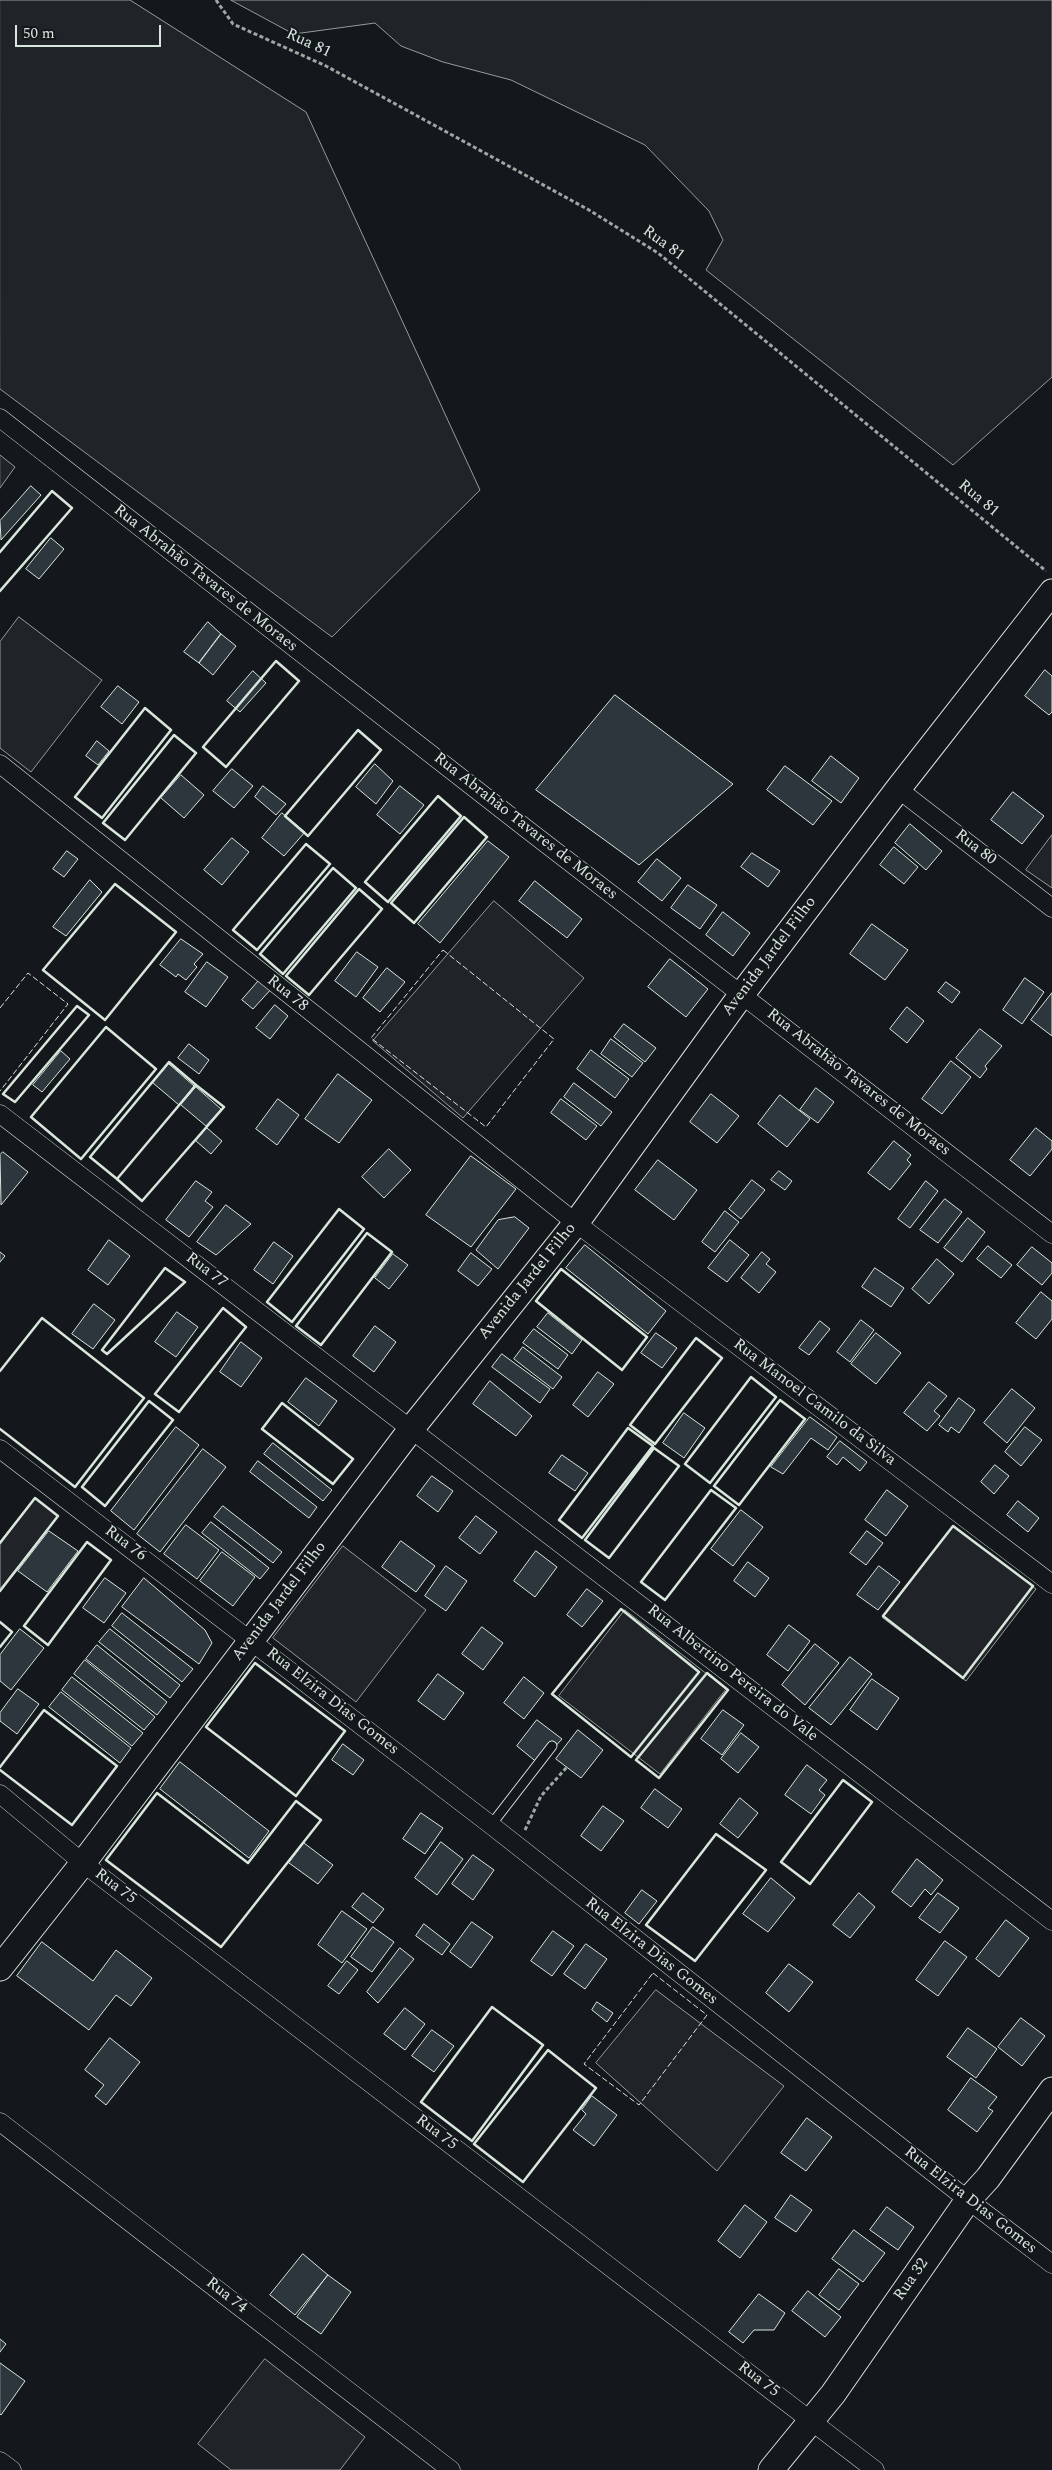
<!DOCTYPE html>
<meta charset="utf-8">
<style>
body{margin:0}
#map{position:relative;width:1052px;height:2470px;overflow:hidden;background:#14181c;font-family:Spectral,serif}
canvas{display:block}
.scale{position:absolute;left:15px;top:25px;width:146px;height:22px;box-sizing:border-box;border:2px solid #d8e6dc;border-top:0;padding-left:6px;font-size:15px;line-height:18px;white-space:nowrap;color:#d8e6dc;-webkit-text-stroke:4px #14181c;paint-order:stroke}
</style>
<div id="map">
<canvas width="1052" height="2470"></canvas>
<div class="scale">50 m</div>
</div>
<script>
const c = document.querySelector('canvas').getContext('2d');
c.lineJoin = 'round';
function paint(path, color) {
  c.fillStyle = color;
  c.fill(path, 'evenodd');
}
function trace(path, color, width, dash) {
  c.strokeStyle = color;
  c.lineWidth = width;
  c.lineCap = dash ? 'butt' : 'round';
  c.setLineDash(dash || []);
  c.stroke(path);
}
function label(font, color, halo, rows, align = 'center') {
  c.font = font + ' Spectral,serif';
  c.lineWidth = 4;
  c.setLineDash([]);
  c.textBaseline = 'middle';
  c.strokeStyle = halo;
  c.fillStyle = color;
  for (const [text, x, y, turn = 0] of rows) {
    c.save();
    c.translate(x, y);
    c.rotate((+turn || 0) * Math.PI / 180);
    c.textAlign = isNaN(turn) ? turn : align;
    if (halo) c.strokeText(text, 0, 0);
    c.fillText(text, 0, 0);
    c.restore();
  }
}
const green = new Path2D(`
 M0 0H130L306 112 480 490 332 637 0 389Z
 M231 0H1052V377L953 465 706 270 723 240 709 211 645 145 511 80 443 62 401 46 375 23 294 34Z
 M0 455 15 467 0 488Z
 M19 617 102 680 31 772 0 748V642Z
 M1052 835V888L1026 870Z
 M494 901 584 978 463 1118 373 1041Z
 M35 1498 58 1516 0 1589V1542Z
 M954 1526 1036 1589 966 1681 883 1618Z
 M343 1546 426 1610 356 1702 273 1638Z
 M625 1610 726 1689 660 1774 559 1696Z
 M656 1990 784 2086 717 2171 596 2063Z
 M265 2359 365 2437 340 2470H231L198 2444Z`);
paint(green, '#202428');
trace(green, '#939e99', 1);
const building = new Path2D(`
 M31 486 41 495 1 540 0 521Z
 M51 538 64 549 39 579 26 569Z
 M208 622 221 634 199 663 184 652Z
 M221 634 236 646 213 675 199 663Z
 M1045 670 1052 676V712L1049 715 1025 696Z
 M253 671 266 683 240 712 227 701Z
 M118 686 139 702 122 724 101 707Z
 M615 695 733 784 639 865 536 790Z
 M97 741 109 751 98 765 86 756Z
 M831 756 859 778 841 803 812 781Z
 M375 764 393 781 376 804 356 787Z
 M785 766 832 801 813 825 767 790Z
 M232 769 253 786 234 808 213 791Z
 M181 775 204 795 184 818 161 798Z
 M263 786 286 804 276 815 255 797Z
 M400 786 424 805 400 834 377 815Z
 M1013 792 1044 816 1022 844 991 820Z
 M282 813 305 832 284 856 262 838Z
 M910 824 942 851 926 870 895 843Z
 M232 838 249 852 222 885 204 870Z
 M488 841 509 857 440 943 418 924Z
 M894 847 918 867 904 884 880 865Z
 M67 851 78 859 64 877 53 869Z
 M752 853 780 871 768 887 741 867Z
 M657 859 681 878 662 901 638 882Z
 M90 880 102 892 66 936 53 927Z
 M535 881 582 919 567 938 519 901Z
 M688 885 717 905 700 929 671 908Z
 M723 912 750 933 733 956 706 935Z
 M872 924 908 950 885 980 850 954Z
 M181 939 203 954 194 964 197 967 186 980 178 974 176 977 160 965Z
 M357 952 378 967 356 997 335 981Z
 M670 959 708 989 686 1017 648 987Z
 M207 962 228 977 206 1007 185 992Z
 M387 968 405 982 380 1012 363 998Z
 M262 977 273 987 253 1009 242 1000Z
 M1025 978 1044 992 1022 1024 1003 1010Z
 M946 982 960 992 952 1003 938 992Z
 M1052 993V1036L1031 1020Z
 M275 1005 288 1016 270 1039 256 1028Z
 M907 1007 924 1021 907 1043 890 1029Z
 M624 1024 656 1048 645 1062 614 1037Z
 M980 1029 1002 1046 985 1066 987 1069 980 1078 956 1058Z
 M611 1039 643 1063 632 1077 601 1054Z
 M189 1044 209 1060 199 1074 178 1058Z
 M591 1050 629 1079 615 1098 577 1069Z
 M61 1051 70 1059 42 1092 33 1085Z
 M951 1061 971 1077 942 1114 922 1099Z
 M169 1064 194 1086 179 1105 153 1083Z
 M338 1074 372 1100 339 1143 305 1119Z
 M574 1083 612 1112 601 1126 564 1097Z
 M196 1087 221 1109 206 1126 181 1105Z
 M816 1088 834 1102 818 1123 800 1110Z
 M711 1094 739 1116 717 1143 690 1122Z
 M780 1095 810 1119 787 1147 758 1124Z
 M278 1099 299 1115 277 1145 256 1129Z
 M561 1099 597 1126 586 1140 551 1113Z
 M207 1128 222 1141 211 1154 196 1141Z
 M1036 1128 1052 1141V1149L1030 1176 1010 1160Z
 M894 1141 911 1155 907 1160 911 1164 890 1190 868 1173Z
 M389 1149 411 1170 384 1198 362 1177Z
 M3 1152 28 1172 1 1205 0 1155Z
 M471 1156 516 1189 471 1247 426 1215Z
 M658 1160 697 1190 674 1220 635 1190Z
 M779 1171 792 1181 785 1190 771 1180Z
 M752 1180 765 1190 741 1219 729 1209Z
 M196 1181 212 1192 205 1201 213 1207 189 1237 166 1220Z
 M926 1181 938 1191 910 1228 898 1219Z
 M945 1199 962 1212 938 1243 920 1230Z
 M226 1205 251 1224 216 1255 197 1242Z
 M725 1211 739 1222 715 1252 702 1242Z
 M515 1217 529 1228 498 1269 476 1250 498 1220Z
 M968 1218 985 1232 962 1262 944 1248Z
 M109 1240 130 1256 108 1285 88 1270Z
 M730 1240 749 1255 727 1282 708 1268Z
 M274 1242 293 1256 273 1284 254 1270Z
 M585 1245 666 1311 648 1334 566 1268Z
 M988 1246 1012 1265 1001 1278 977 1259Z
 M1032 1247 1052 1263V1273L1042 1285 1017 1265Z
 M0 1252 5 1256 0 1262Z
 M762 1252 770 1259 766 1264 776 1272 759 1293 741 1278Z
 M471 1253 492 1269 478 1286 458 1271Z
 M393 1254 408 1265 389 1289 375 1278Z
 M937 1259 954 1274 929 1304 912 1289Z
 M875 1268 904 1288 891 1307 862 1287Z
 M1041 1292 1052 1301V1319L1036 1339 1016 1323Z
 M94 1304 115 1320 93 1349 72 1334Z
 M177 1312 198 1327 176 1357 155 1342Z
 M548 1313 582 1340 572 1354 537 1327Z
 M861 1320 874 1330 850 1362 837 1352Z
 M820 1321 830 1329 809 1355 799 1348Z
 M375 1326 396 1342 374 1372 353 1356Z
 M534 1329 568 1355 558 1369 523 1343Z
 M656 1333 677 1348 662 1368 641 1353Z
 M876 1333 901 1353 876 1384 851 1364Z
 M241 1342 262 1358 241 1387 220 1372Z
 M523 1347 562 1377 553 1389 514 1359Z
 M502 1354 550 1389 540 1403 492 1367Z
 M598 1372 614 1384 588 1417 573 1405Z
 M306 1378 337 1401 319 1426 288 1402Z
 M490 1381 532 1416 516 1436 473 1404Z
 M929 1382 947 1396 934 1411 940 1416 927 1431 904 1413Z
 M1012 1389 1035 1408 1007 1443 984 1423Z
 M959 1398 975 1410 959 1433 951 1427 948 1432 939 1425Z
 M684 1413 705 1428 684 1458 663 1443Z
 M810 1417 837 1437 828 1450 811 1438 783 1474 771 1467Z
 M176 1427 199 1445 134 1530 111 1511Z
 M1025 1427 1042 1440 1021 1466 1005 1452Z
 M840 1441 867 1462 860 1471 843 1457 837 1465 827 1457Z
 M273 1443 332 1490 323 1501 264 1454Z
 M203 1449 226 1467 160 1552 137 1534Z
 M562 1455 588 1473 575 1491 549 1473Z
 M258 1461 317 1507 309 1518 250 1472Z
 M995 1465 1009 1476 994 1494 981 1482Z
 M432 1476 453 1491 438 1512 417 1496Z
 M887 1490 908 1506 886 1536 865 1520Z
 M1018 1501 1039 1518 1028 1532 1007 1515Z
 M223 1506 282 1552 273 1563 214 1517Z
 M741 1510 763 1527 733 1566 711 1549Z
 M476 1516 497 1532 480 1554 459 1538Z
 M211 1522 269 1568 260 1579 202 1533Z
 M186 1525 219 1550 197 1579 164 1554Z
 M49 1531 78 1551 47 1592 18 1571Z
 M867 1531 883 1543 866 1565 850 1553Z
 M401 1541 435 1566 416 1592 382 1567Z
 M536 1551 557 1567 535 1597 514 1581Z
 M222 1552 255 1577 233 1606 200 1581Z
 M748 1562 769 1578 755 1597 734 1581Z
 M446 1566 467 1581 446 1611 425 1596Z
 M879 1566 900 1582 878 1610 857 1595Z
 M105 1578 126 1593 104 1623 83 1608Z
 M144 1578 205 1630 212 1643 199 1664 122 1607Z
 M587 1589 603 1601 582 1627 567 1615Z
 M122 1613 193 1669 182 1682 112 1626Z
 M789 1625 810 1641 788 1671 767 1655Z
 M482 1627 503 1643 483 1670 462 1654Z
 M20 1629 44 1648 11 1690 0 1681V1655Z
 M110 1629 180 1685 170 1698 99 1642Z
 M815 1644 839 1663 805 1705 782 1685Z
 M97 1645 167 1702 157 1715 86 1659Z
 M850 1657 872 1674 831 1725 809 1708Z
 M85 1660 155 1717 144 1730 74 1674Z
 M438 1674 464 1693 444 1720 418 1701Z
 M72 1677 143 1733 132 1746 62 1690Z
 M524 1677 544 1693 524 1719 504 1703Z
 M872 1679 899 1698 877 1730 850 1710Z
 M18 1689 39 1704 17 1734 0 1721V1713Z
 M61 1692 131 1748 120 1763 49 1707Z
 M723 1710 744 1725 722 1755 701 1739Z
 M537 1720 562 1739 539 1764 517 1746Z
 M578 1730 603 1750 581 1778 556 1759Z
 M741 1733 759 1747 738 1773 721 1759Z
 M343 1744 364 1760 353 1775 332 1760Z
 M180 1762 269 1831 249 1858 160 1789Z
 M807 1765 827 1780 819 1790 825 1795 811 1814 785 1795Z
 M655 1789 682 1809 668 1828 641 1808Z
 M740 1798 758 1813 738 1838 720 1824Z
 M603 1806 624 1821 601 1851 581 1836Z
 M421 1813 443 1828 425 1854 403 1839Z
 M441 1842 463 1859 437 1895 415 1878Z
 M304 1843 333 1865 318 1884 289 1863Z
 M473 1855 494 1870 473 1900 452 1884Z
 M917 1859 943 1880 931 1895 925 1889 911 1907 892 1892Z
 M771 1878 795 1898 768 1932 743 1914Z
 M642 1890 657 1901 639 1924 625 1913Z
 M363 1893 384 1909 373 1923 352 1907Z
 M859 1893 875 1907 850 1938 833 1925Z
 M938 1893 959 1908 940 1933 919 1918Z
 M342 1911 367 1929 342 1963 318 1945Z
 M1006 1920 1029 1938 999 1977 976 1959Z
 M472 1922 493 1937 471 1968 450 1952Z
 M424 1924 450 1944 442 1955 416 1936Z
 M373 1927 394 1942 372 1972 351 1957Z
 M553 1931 574 1946 552 1976 531 1961Z
 M945 1941 967 1957 938 1996 916 1980Z
 M42 1942 93 1981 116 1950 152 1978 131 2006 116 1995 89 2030 17 1976Z
 M586 1944 607 1959 585 1989 564 1974Z
 M400 1948 414 1959 378 2003 367 1992Z
 M347 1961 358 1970 339 1994 328 1986Z
 M789 1964 813 1982 789 2012 766 1993Z
 M597 2002 613 2013 607 2022 592 2010Z
 M405 2008 425 2024 405 2050 384 2034Z
 M1021 2018 1045 2036 1022 2066 998 2047Z
 M968 2028 997 2049 976 2078 947 2057Z
 M432 2030 454 2046 434 2072 412 2056Z
 M110 2038 140 2062 106 2105 95 2096 104 2085 85 2070Z
 M971 2078 997 2097 988 2108 993 2111 977 2132 948 2110Z
 M592 2096 617 2115 594 2146 573 2130 586 2114 582 2110Z
 M807 2118 832 2137 806 2171 781 2153Z
 M791 2195 812 2210 796 2232 775 2218Z
 M745 2205 767 2222 740 2258 718 2241Z
 M887 2207 914 2227 898 2250 870 2230Z
 M854 2230 885 2253 863 2282 832 2259Z
 M303 2254 328 2275 295 2315 270 2295Z
 M839 2269 859 2284 839 2310 819 2295Z
 M328 2275 351 2292 321 2334 297 2317Z
 M808 2291 841 2317 825 2337 792 2311Z
 M759 2294 785 2313 774 2330H754L743 2343 729 2332Z
 M0 2339 6 2344 0 2352Z
 M0 2363 25 2381 1 2415 0 2414Z`);
paint(building, '#2c363c');
trace(building, '#d8e6dc', 1);
const lane = new Path2D(`
 M491 1825 552 1746`);
const street = new Path2D(`
 M0 418 528 830 1052 1234
 M0 764 576 1223 1052 1584
 M898 789 1052 908
 M0 1114 1052 1921
 M0 1449 491 1825 968 2200 1052 2264
 M0 1794 83 1863 875 2470
 M0 2122 451 2470
 M0 2461 12 2470`);
const secondary = new Path2D(`
 M0 1968 83 1863 412 1428 576 1223 742 994 898 789 1052 592
 M771 2470 833 2394 968 2200 988 2178 1052 2090`);
trace(lane, '#d8e6dc', 11);
trace(street, '#d8e6dc', 19);
trace(secondary, '#d8e6dc', 27);
trace(new Path2D(`
 M216 0 233 24 326 66 589 210 658 253 1046 571
 M525 1830 541 1796 567 1767`), '#9da8a2', 3, [4, 2.5]);
trace(lane, '#14181c', 9);
trace(street, '#14181c', 18);
trace(secondary, '#14181c', 25);
trace(new Path2D(`
 M443 950 554 1039 486 1127 371 1038Z
 M0 1008 28 973 68 1004 0 1091
 M653 1973 707 2015 639 2105 584 2064Z`), '#d8e6dc', 1, [6, 2.5]);
trace(new Path2D(`
 M0 552 52 491 72 508 0 591
 M276 661 299 681 226 767 203 747Z
 M145 708 171 730 102 818 75 797Z
 M358 730 381 750 308 836 285 816Z
 M174 735 196 753 125 840 103 823Z
 M438 796 461 816 388 902 365 882Z
 M464 817 487 837 414 923 391 903Z
 M306 844 330 864 257 950 233 930Z
 M333 868 356 888 283 974 260 954Z
 M115 884 176 932 105 1020 43 970Z
 M359 889 382 909 309 995 286 976Z
 M77 1006 89 1015 15 1102 3 1094Z
 M106 1027 156 1069 81 1159 31 1117Z
 M169 1062 196 1085 117 1179 90 1157Z
 M196 1085 224 1107 142 1201 117 1179Z
 M339 1209 364 1229 292 1322 267 1302Z
 M367 1233 392 1252 321 1345 296 1326Z
 M165 1268 185 1282 107 1354 102 1350Z
 M561 1269 647 1337 622 1370 536 1301Z
 M223 1308 246 1327 179 1412 155 1394Z
 M696 1338 722 1358 655 1444 630 1425Z
 M0 1371 42 1318 144 1398 75 1487 0 1429
 M751 1377 776 1397 710 1483 685 1464Z
 M780 1400 805 1419 739 1505 714 1486Z
 M149 1401 173 1420 105 1506 82 1487Z
 M282 1403 353 1459 333 1484 262 1429Z
 M628 1428 653 1446 582 1538 559 1520Z
 M654 1448 679 1466 609 1558 585 1540Z
 M711 1490 736 1508 665 1600 641 1582Z
 M953 1526 1033 1586 963 1678 883 1616Z
 M87 1542 111 1560 48 1645 24 1626Z
 M0 1543 35 1498 58 1516 0 1591
 M621 1609 699 1672 631 1757 552 1694Z
 M0 1622 12 1632 0 1647
 M255 1663 345 1731 296 1796 206 1727Z
 M707 1673 728 1690 659 1778 636 1760Z
 M0 1767 44 1710 117 1766 72 1825 0 1770
 M843 1780 872 1802 810 1884 781 1862Z
 M157 1793 248 1863 296 1801 321 1820 221 1947 106 1860Z
 M716 1834 766 1870 695 1961 646 1925Z
 M492 2007 543 2045 472 2141 421 2102Z
 M548 2050 596 2088 523 2182 474 2144Z`), '#d8e6dc', 2.5);
label('16px', '#d8e6dc', '#14181c', [
 ["Rua 81",308,44,25],
 ["Rua 81",663,244,36],
 ["Rua 81",978,499,40],
 ["Rua Abrahão Tavares de Moraes",205,579,38],
 ["Rua Abrahão Tavares de Moraes",525,827,38],
 ["Rua 80",975,848,38],
 ["Avenida Jardel Filho",770,957,-53],
 ["Rua 78",287,994,39],
 ["Rua Abrahão Tavares de Moraes",858,1083,38],
 ["Rua 77",206,1271,37],
 ["Avenida Jardel Filho",528,1282,-51],
 ["Rua Manoel Camilo da Silva",814,1403,37],
 ["Rua 76",125,1544,37],
 ["Avenida Jardel Filho",280,1602,-53],
 ["Rua Albertino Pereira do Vale",732,1674,38],
 ["Rua Elzira Dias Gomes",332,1702,38],
 ["Rua 75",115,1887,37],
 ["Rua Elzira Dias Gomes",651,1952,38],
 ["Rua 75",436,2133,37],
 ["Rua Elzira Dias Gomes",970,2201,38],
 ["Rua 32",912,2280,-55],
 ["Rua 74",226,2296,38],
 ["Rua 75",758,2380,37]
]);
</script>
